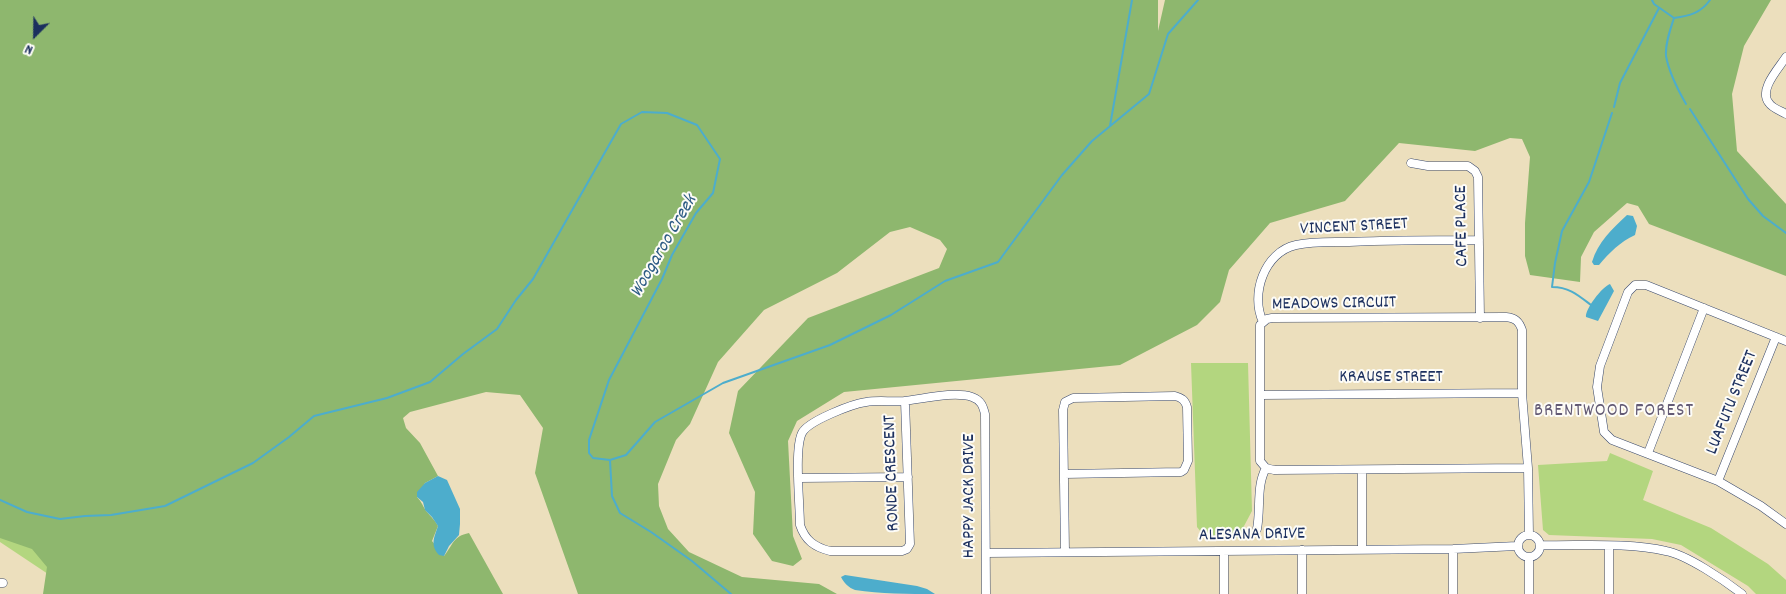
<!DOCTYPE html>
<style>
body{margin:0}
#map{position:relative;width:1786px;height:594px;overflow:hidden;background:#ecdfbd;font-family:Dekko,sans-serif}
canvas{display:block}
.north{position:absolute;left:10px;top:10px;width:50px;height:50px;-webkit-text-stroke:4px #fdfcf7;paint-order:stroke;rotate:203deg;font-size:14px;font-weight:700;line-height:20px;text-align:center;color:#1b2f5e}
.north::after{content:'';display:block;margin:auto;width:18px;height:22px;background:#1b2f5e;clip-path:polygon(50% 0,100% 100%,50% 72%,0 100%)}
</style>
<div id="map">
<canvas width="1786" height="594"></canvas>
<div class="north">N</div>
</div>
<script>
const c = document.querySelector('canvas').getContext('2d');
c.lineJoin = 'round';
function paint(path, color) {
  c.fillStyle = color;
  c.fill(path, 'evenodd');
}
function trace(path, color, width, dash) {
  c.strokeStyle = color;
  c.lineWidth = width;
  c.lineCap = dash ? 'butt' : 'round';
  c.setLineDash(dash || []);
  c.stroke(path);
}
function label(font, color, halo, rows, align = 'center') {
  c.font = font + ' Dekko,sans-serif';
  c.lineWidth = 4;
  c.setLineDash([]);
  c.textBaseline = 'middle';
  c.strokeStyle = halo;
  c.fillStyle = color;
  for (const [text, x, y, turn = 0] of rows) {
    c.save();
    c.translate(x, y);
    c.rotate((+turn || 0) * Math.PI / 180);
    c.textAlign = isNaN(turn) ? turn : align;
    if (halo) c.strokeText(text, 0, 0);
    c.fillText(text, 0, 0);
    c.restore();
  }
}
paint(new Path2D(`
 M1191 363H1248L1252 511 1244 526 1246 538 1205 537 1197 527Z
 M1610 453 1653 471 1643 500 1711 528 1768 564 1786 580V594H1756L1748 586 1681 545 1652 539 1549 535 1543 530 1538 465 1607 461Z
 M0 514 44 529 48 574 0 542Z`), '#b3d67f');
paint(new Path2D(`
 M0 0H1158V31L1165 0H1771L1744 46 1732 94 1737 151 1786 204V276L1649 224 1638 206 1627 203 1594 232 1581 257 1580 282 1530 275 1525 256V223L1530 157 1522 139 1510 138 1475 151 1399 143 1345 201 1270 223 1229 270 1220 302 1197 325 1120 365 844 392 797 421 788 441 793 536 802 559 793 566 772 561 753 534 755 492 729 433 738 391 808 318 939 268 947 249 940 240 910 227 890 232 837 273 764 310 718 362 690 424 676 440 658 484 659 506 668 529 689 552 742 577 819 584 837 594H578L535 473 543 428 520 395 486 392 410 412 403 418 406 428 420 443 438 476 425 483 417 497C422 502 423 507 427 512 431 517 435 520 438 526L432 541 444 556C453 545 453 536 469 533L503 594H43L47 567 32 549 0 538Z`), '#8eb76e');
paint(new Path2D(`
 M1627 215 1633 216 1637 226 1635 235C1620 242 1610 252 1599 265H1594L1592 262C1598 242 1612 229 1627 215Z
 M1610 284 1614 291 1598 321 1586 317C1585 309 1602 287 1610 284Z
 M438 476 447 480 460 509V524L459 535 449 546 444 556 439 555C430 545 434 538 438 526L432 517 425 510 423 502 417 497V492L425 483Z
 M845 575 917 586 927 589 935 594C909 594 880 594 855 590 849 588 844 583 841 577Z`), '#4dadcc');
trace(new Path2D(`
 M1652 0 1654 4 1674 18C1689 16 1701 13 1710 0
 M1674 18C1670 30 1665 44 1666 56 1669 73 1678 90 1686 104
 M1614 107 1620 83 1659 8
 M1690 109 1748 199 1763 216 1786 233
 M1110 126 1132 0
 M1591 305C1578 295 1569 287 1552 287L1555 263 1562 231 1589 182 1612 113
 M610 460 612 496 620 513 651 532 692 561 731 594
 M0 500 27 512 60 519 85 516 111 515 165 506 253 463 289 437 314 416 387 398 430 382 463 354 497 329 516 300 533 279 621 124 642 112 667 113 697 125 720 159 713 193 696 213 672 255 662 279 609 380 589 440V453L593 458 610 460 626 455 655 422 723 383 830 345 891 315 945 281 998 262 1062 175 1092 141 1149 94 1168 34 1198 0`), '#4dadcc', 2);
const street = new Path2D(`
 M1786 57C1779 68 1758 90 1769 103 1772 108 1781 111 1786 114
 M1411 163 1428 166H1468L1475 171 1478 177 1480 318
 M1263 322C1250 295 1264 252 1296 245 1313 241 1332 242 1349 242 1392 240 1435 240 1479 240
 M1786 341 1646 285H1635L1628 292 1600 366 1597 387 1604 432 1612 440 1718 481 1761 506 1786 524
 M1260 395 1522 393
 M905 401 910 544 907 549 902 551H830C814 547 805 540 800 525 800 505 794 449 802 433 808 421 852 404 866 402 878 400 891 402 904 401 923 399 954 391 972 397 981 400 983 406 985 414L986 594
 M1648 453 1704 308
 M1528 468 1274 470 1266 468 1260 461V325L1267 319 1272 318 1506 317C1515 318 1519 321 1522 330V393L1528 468 1529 535
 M1064 474 1181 472 1184 470 1188 461 1187 407C1185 400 1182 398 1175 396L1073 398 1065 402 1063 410 1065 552
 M799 478 908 477
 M1718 481 1776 337
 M1257 529C1261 508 1256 486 1266 468
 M1518 546a11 11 0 1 1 22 0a11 11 0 1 1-22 0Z
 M1540 545C1579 546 1628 542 1666 551 1687 555 1724 580 1742 594
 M1609 546V594
 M1362 549V470
 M1453 549V594
 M1302 550V594
 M1224 551V594
 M986 553 1453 549 1517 546
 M1529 558V594
 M0 583H3`);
trace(street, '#3a496c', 9);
trace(street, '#fff', 8);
label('18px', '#1b2f5e', '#fdfcf7', [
 ["CAFE PLACE",1463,226,-91],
 ["VINCENT STREET",1354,228,-3],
 ["MEADOWS CIRCUIT",1334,305,-1],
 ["KRAUSE STREET",1391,379],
 ["LUAFUTU STREET",1733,403,-68],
 ["RONDE CRESCENT",893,473,-92],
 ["HAPPY JACK DRIVE",971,496,-90],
 ["ALESANA DRIVE",1252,536,-1]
]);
label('italic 19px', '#2c5b84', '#fdfcf7', [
 ["Woogaroo Creek",665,247,-60]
]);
c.letterSpacing = '1px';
label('19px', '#635a74', '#fdfcf7', [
 ["BRENTWOOD FOREST",1614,412]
]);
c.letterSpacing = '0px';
</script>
